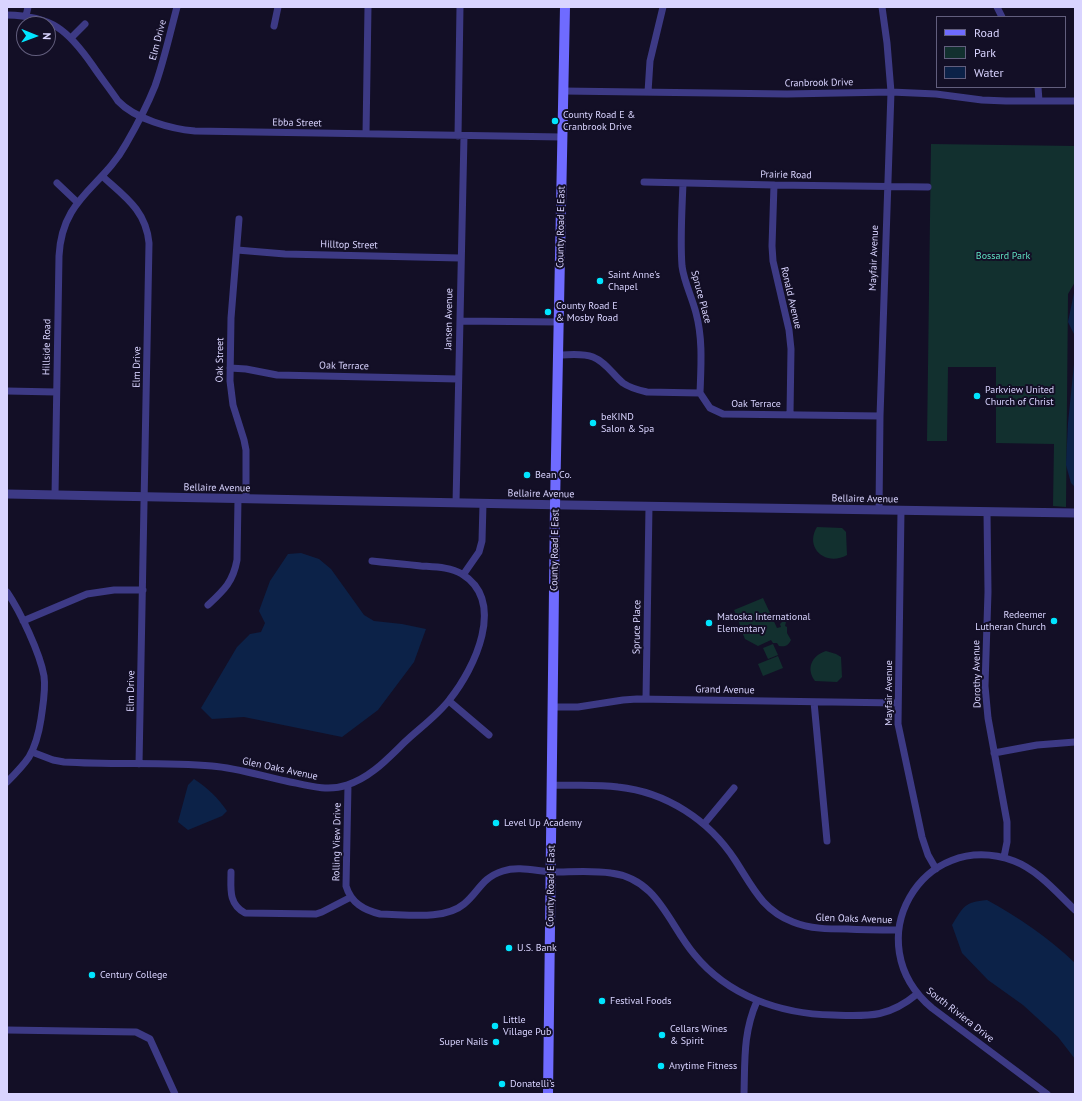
<!DOCTYPE html>
<meta charset="utf-8">
<style>
body{margin:0}
#map{position:relative;width:1082px;height:1101px;overflow:hidden;background:#130f26;font-family:"PT Sans",sans-serif}
canvas{display:block}
.frame{position:absolute;inset:0;border:8px solid #d9d4ff;pointer-events:none}
.legend{position:absolute;left:936px;top:16px;width:130px;height:72px;box-sizing:border-box;background:#130f26;border:1px solid #625e7d;margin:0;padding:5px 7px;list-style:none;font-size:12px;color:#d9d4ff}
.legend li{display:flex;align-items:center;gap:8px;height:20px}
.legend b{width:20px;border:1px solid #625e7d}
.north{position:absolute;left:16px;top:16px;width:40px;height:40px;box-sizing:border-box;background:#130f26;border:1px solid #625e7d;border-radius:50%;rotate:91deg;font-size:11px;font-weight:700;line-height:16px;text-align:center;color:#d9d4ff}
.north::after{content:'';display:block;margin:auto;width:14px;height:18px;background:#00e5ff;clip-path:polygon(50% 0,100% 100%,50% 72%,0 100%)}
</style>
<div id="map">
<canvas width="1082" height="1101"></canvas>
<div class="frame"></div>
<ul class="legend">
<li><b style="height:5px;background:#6f6bff"></b>Road</li>
<li><b style="height:11px;background:#12302f"></b>Park</li>
<li><b style="height:11px;background:#0c2248"></b>Water</li>
</ul>
<div class="north">N</div>
</div>
<script>
const c = document.querySelector('canvas').getContext('2d');
c.lineJoin = 'round';
function paint(path, color) {
  c.fillStyle = color;
  c.fill(path, 'evenodd');
}
function trace(path, color, width, dash) {
  c.strokeStyle = color;
  c.lineWidth = width;
  c.lineCap = dash ? 'butt' : 'round';
  c.setLineDash(dash || []);
  c.stroke(path);
}
function label(font, color, halo, rows, align = 'center') {
  c.font = font + ' "PT Sans",sans-serif';
  c.lineWidth = 4;
  c.setLineDash([]);
  c.textBaseline = 'middle';
  c.strokeStyle = halo;
  c.fillStyle = color;
  for (const [text, x, y, turn = 0] of rows) {
    c.save();
    c.translate(x, y);
    c.rotate((+turn || 0) * Math.PI / 180);
    c.textAlign = isNaN(turn) ? turn : align;
    if (halo) c.strokeText(text, 0, 0);
    c.fillText(text, 0, 0);
    c.restore();
  }
}
paint(new Path2D(`
 M931 144 1075 146V282L1068 294 1066 507 1053 506 1054 444 996 443V367H948L947 441H927Z
 M817 527 842 528 846 532 847 555C826 567 804 548 817 527Z
 M763 598 777 628 781 627 780 624 783 621 786 622 785 626 787 627V633L791 640C788 646 785 647 779 646L777 643H773L771 640 758 646 745 639C741 630 739 620 734 610Z
 M773 644 778 655 768 659 763 648Z
 M826 651 836 654 841 657 842 677 837 682 815 681C806 669 811 656 826 651Z
 M778 656 783 668 763 676 758 664Z`), '#12302f');
paint(new Path2D(`
 M1075 288V336L1068 322Z
 M1075 354V487L1071 483 1066 465 1068 423Z
 M301 553 319 559 331 569 364 615 374 621 402 624 426 629 414 662 378 710 342 737 244 717 212 719 201 708 237 647 250 634 261 632 265 623 259 611 270 581 288 554Z
 M194 779C208 788 218 798 227 811L222 816 188 830 178 822 188 785Z
 M987 900C1018 917 1049 938 1075 963V1059L1058 1037 1023 1005 988 980 962 953 952 925C963 907 964 902 987 900Z`), '#0c2248');
trace(new Path2D(`
 M997 7 1002 17
 M7 15C52 16 68 30 93 66 101 78 110 89 118 101 135 119 171 129 195 131L562 137
 M26 16 28 7
 M274 26 278 7
 M71 38 85 24
 M1038 87 1039 101
 M563 91 787 94 891 92 936 94 982 100 1006 101H1075
 M648 92 650 61 663 7
 M366 134 368 7
 M458 136 460 7
 M102 176C124 196 146 210 149 243L139 764
 M644 182 774 185 928 187
 M57 183 77 202
 M683 183C682 210 680 239 682 266 684 282 692 297 696 313 703 339 701 366 700 393
 M774 185 772 246 773 261 789 330 791 349 790 414
 M239 219 231 318 230 381 233 405 244 440 246 450V499
 M237 250 285 254 460 258
 M460 321 559 322
 M559 355C570 355 582 353 593 357 606 362 613 375 623 383 630 388 638 390 647 392L700 393
 M230 368 246 369 277 375 458 379
 M7 391 56 392
 M700 393 710 408 723 414 880 416
 M55 495 59 256C62 197 102 188 126 144 137 125 147 106 155 86 164 61 170 33 177 7
 M456 503 464 136
 M879 510 880 416 891 92 887 43 882 7
 M901 510 898 724 922 837 928 855 936 869
 M987 512 988 592 985 686 988 718 1007 822V842L1004 857
 M463 575 479 552 482 541 483 504
 M7 592C20 611 40 653 44 676 46 690 43 704 41 719 39 732 36 745 29 757 23 766 15 774 7 782
 M208 605C224 590 233 582 237 560L238 499
 M23 621 87 594 114 590H143
 M646 699 649 506
 M449 701 489 735
 M814 702 827 841
 M553 707H578L623 700 637 699 898 703
 M32 752 53 760 64 762C114 765 163 762 212 766 237 768 262 776 286 781 306 785 327 792 347 785 372 777 389 757 407 740 421 727 438 715 450 699 474 669 507 602 462 574 450 567 435 567 421 566 405 564 388 563 372 561
 M994 753 1037 745 1075 742
 M348 785 346 886C351 903 364 910 380 914 404 914 444 921 464 904 479 892 481 878 503 871 518 866 536 871 552 872 571 872 592 870 611 873 658 879 668 923 694 954 728 996 780 1014 833 1015 869 1016 888 1018 917 994
 M552 785C574 786 596 784 618 787 666 792 709 820 735 860 752 886 762 910 793 922 810 929 829 929 847 929 864 930 881 930 898 930
 M704 824 734 788
 M231 872C231 888 228 904 245 913L316 914 322 912 351 897
 M7 1030 136 1032 150 1039 175 1094
 M744 1094C745 1060 743 1033 757 1001
 M1047 1094 932 1008C855 943 922 827 1014 861 1038 870 1057 893 1075 910`), '#3d3a85', 7);
trace(new Path2D(`
 M7 494 567 505 1075 513`), '#3d3a85', 9);
trace(new Path2D(`
 M548 1094 555 505 565 7`), '#6f6bff', 10);
for (const [x, y, r, color] of [
 [555,121,4,"#00e5ff"],
 [600,281,4,"#00e5ff"],
 [548,312,4,"#00e5ff"],
 [977,396,4,"#00e5ff"],
 [593,423,4,"#00e5ff"],
 [527,475,4,"#00e5ff"],
 [1054,621,4,"#00e5ff"],
 [709,623,4,"#00e5ff"],
 [496,823,4,"#00e5ff"],
 [509,948,4,"#00e5ff"],
 [92,975,4,"#00e5ff"],
 [602,1001,4,"#00e5ff"],
 [495,1026,4,"#00e5ff"],
 [662,1035,4,"#00e5ff"],
 [496,1042,4,"#00e5ff"],
 [661,1066,4,"#00e5ff"],
 [502,1084,4,"#00e5ff"]
]) {
  const dot = new Path2D();
  dot.arc(x, y, r, 0, 2 * Math.PI);
  c.fillStyle = color;
  c.fill(dot);
  trace(dot, '#130f26', 1.5);
}
label('10px', '#d9d4ff', '#130f26', [
 ["Elm Drive",158,40,-75],
 ["Cranbrook Drive",819,83,-1],
 ["Ebba Street",297,123,1],
 ["Prairie Road",786,175,1],
 ["County Road E East",561,227,-89],
 ["Hilltop Street",349,245,1],
 ["Mayfair Avenue",874,258,-88],
 ["Spruce Place",701,297,75],
 ["Ronald Avenue",791,298,77],
 ["Jansen Avenue",449,319,-89],
 ["Hillside Road",47,347,-89],
 ["Oak Street",220,360,-89],
 ["Oak Terrace",344,366,1],
 ["Elm Drive",137,367,-89],
 ["Oak Terrace",756,404],
 ["Bellaire Avenue",217,488,1],
 ["Bellaire Avenue",541,494,1],
 ["Bellaire Avenue",865,499,1],
 ["County Road E East",555,550,-89],
 ["Spruce Place",637,627,-89],
 ["Dorothy Avenue",977,674,-91],
 ["Grand Avenue",725,690,1],
 ["Elm Drive",131,691,-89],
 ["Mayfair Avenue",889,693,-90],
 ["Glen Oaks Avenue",280,769,12],
 ["Rolling View Drive",337,842,-89],
 ["County Road E East",551,886,-89],
 ["Glen Oaks Avenue",854,919,2],
 ["South Riviera Drive",960,1015,38]
]);
label('10px', '#d9d4ff', '#130f26', [
 ["County Road E &",563,115],
 ["Cranbrook Drive",563,127],
 ["Saint Anne's",608,275],
 ["Chapel",608,287],
 ["County Road E",556,306],
 ["& Mosby Road",556,318],
 ["Parkview United",985,390],
 ["Church of Christ",985,402],
 ["beKIND",601,417],
 ["Salon & Spa",601,429],
 ["Bean Co.",535,475],
 ["Redeemer",1046,615,"right"],
 ["Lutheran Church",1046,627,"right"],
 ["Matoska International",717,617],
 ["Elementary",717,629],
 ["Level Up Academy",504,823],
 ["U.S. Bank",517,948],
 ["Century College",100,975],
 ["Festival Foods",610,1001],
 ["Little",503,1020],
 ["Village Pub",503,1032],
 ["Cellars Wines",670,1029],
 ["& Spirit",670,1041],
 ["Super Nails",488,1042,"right"],
 ["Anytime Fitness",669,1066],
 ["Donatelli’s",510,1084]
], 'left');
label('10px', '#5fe0c0', '#130f26', [
 ["Bossard Park",1003,256]
]);
</script>
